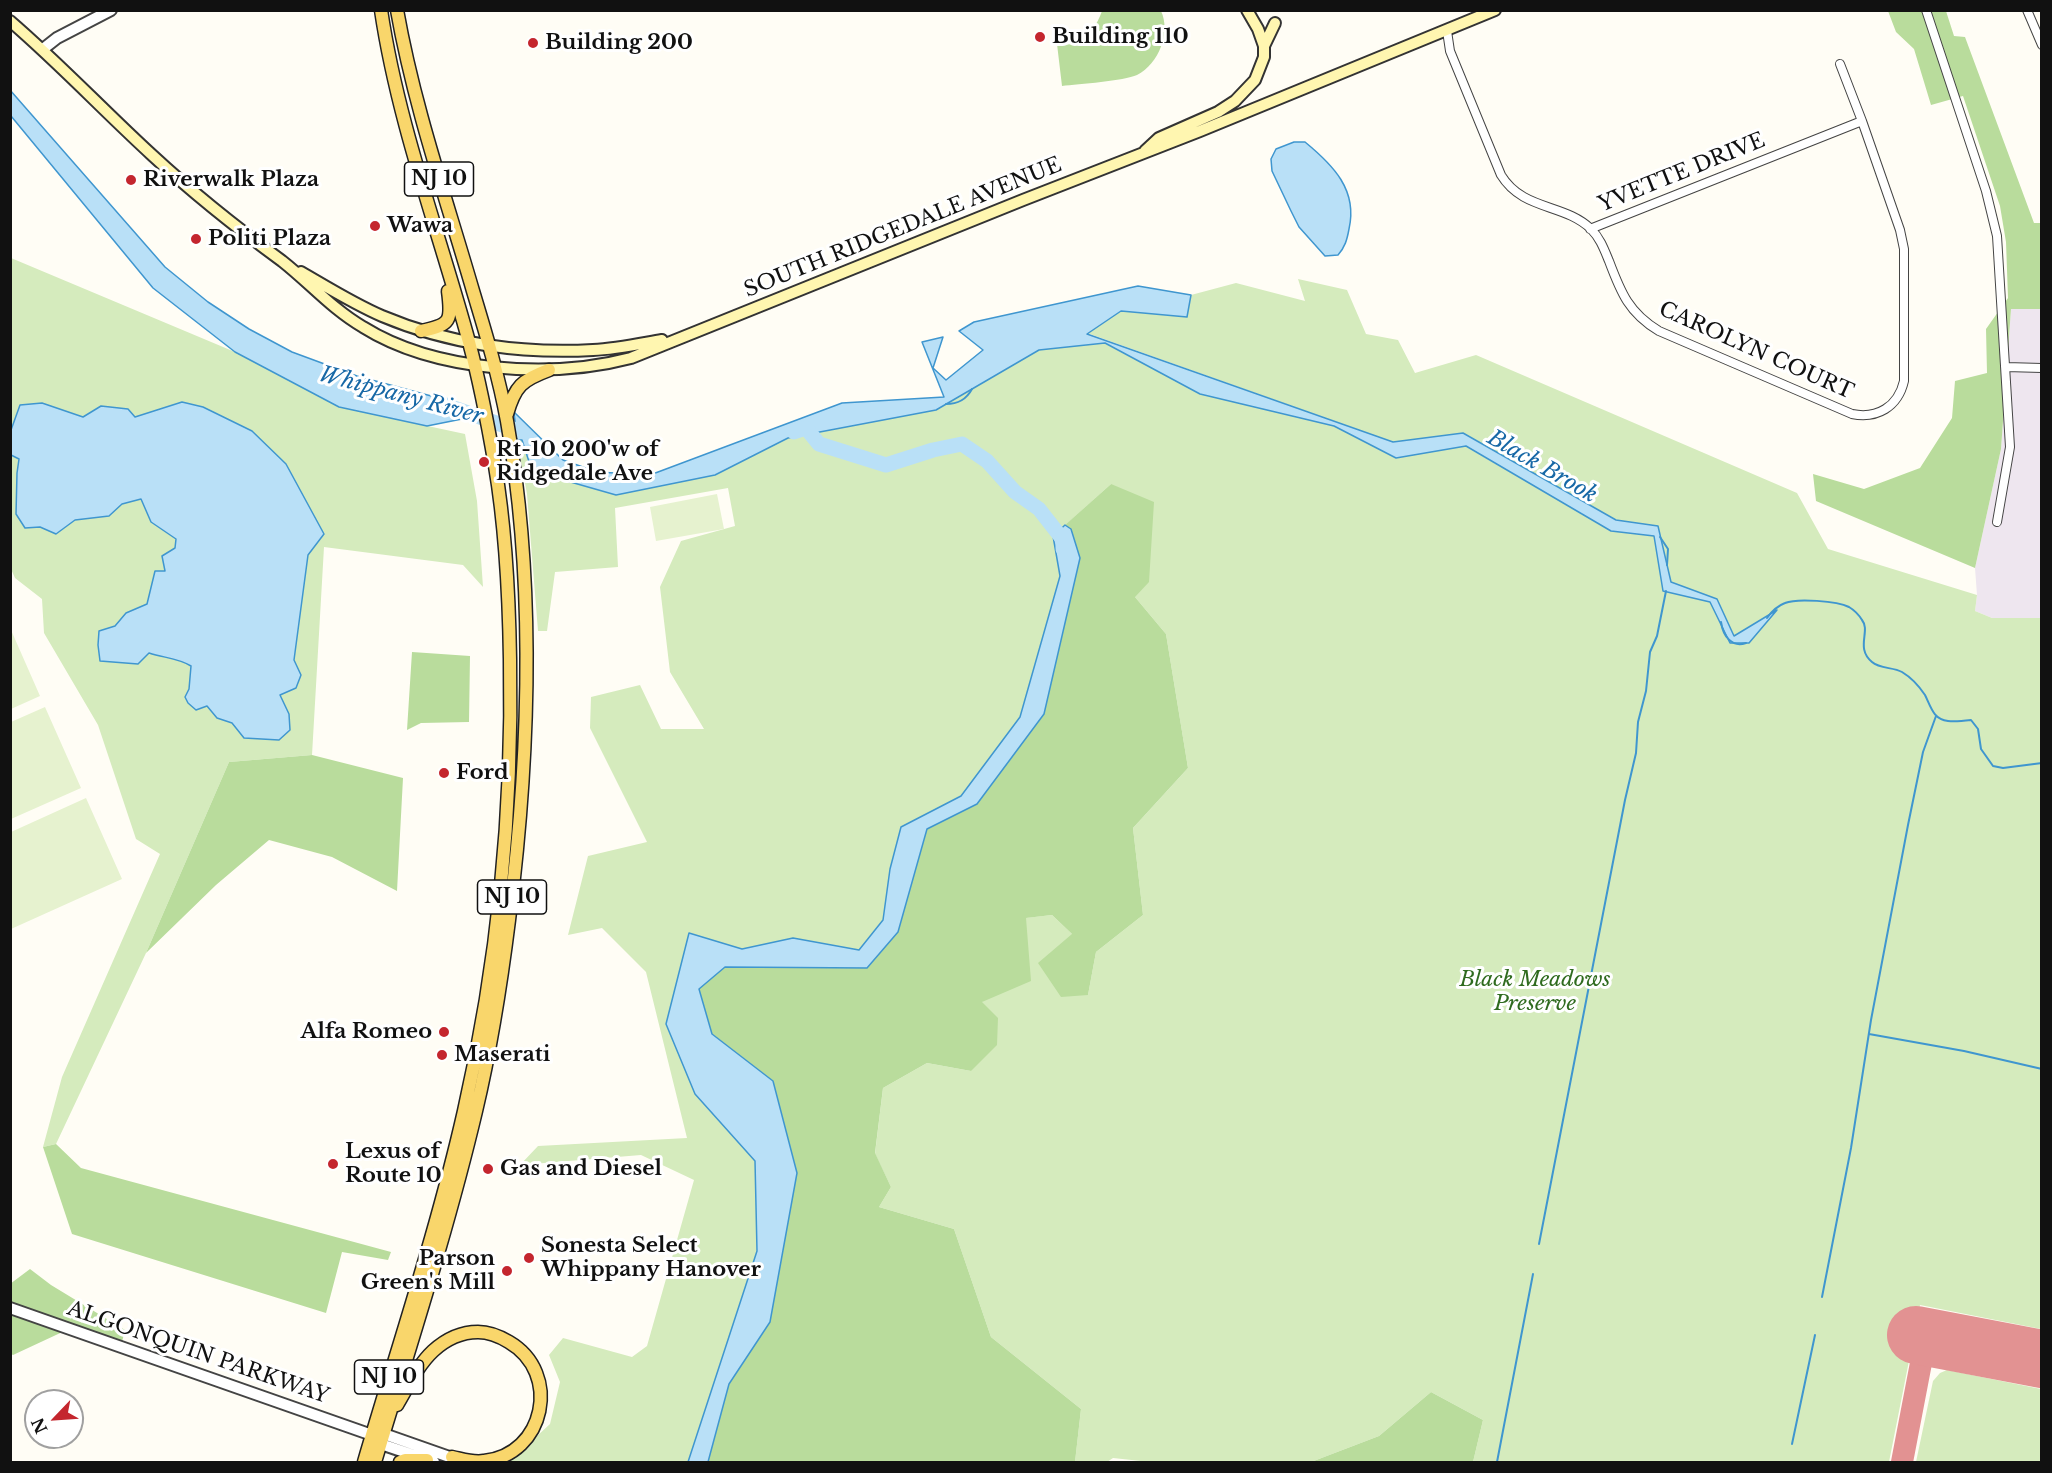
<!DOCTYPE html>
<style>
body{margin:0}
#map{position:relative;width:2052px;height:1473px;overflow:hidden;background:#fffdf5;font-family:"Libre Baskerville",serif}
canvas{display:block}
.frame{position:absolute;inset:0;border:12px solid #111;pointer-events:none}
.north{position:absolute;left:24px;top:1389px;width:60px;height:60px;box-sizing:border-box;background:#fff;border:2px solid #a0a0a0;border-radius:50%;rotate:245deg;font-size:16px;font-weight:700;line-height:24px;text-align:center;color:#111}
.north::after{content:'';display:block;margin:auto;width:21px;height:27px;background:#c4262e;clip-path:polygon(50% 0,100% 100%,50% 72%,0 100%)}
</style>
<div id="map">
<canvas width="2052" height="1473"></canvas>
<div class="frame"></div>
<div class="north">N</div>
</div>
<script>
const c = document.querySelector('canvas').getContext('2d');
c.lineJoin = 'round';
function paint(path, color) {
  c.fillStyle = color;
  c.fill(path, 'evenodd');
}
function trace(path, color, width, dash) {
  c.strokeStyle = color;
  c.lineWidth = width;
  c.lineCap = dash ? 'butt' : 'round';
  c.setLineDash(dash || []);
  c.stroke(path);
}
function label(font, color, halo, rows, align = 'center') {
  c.font = font + ' "Libre Baskerville",serif';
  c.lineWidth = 6;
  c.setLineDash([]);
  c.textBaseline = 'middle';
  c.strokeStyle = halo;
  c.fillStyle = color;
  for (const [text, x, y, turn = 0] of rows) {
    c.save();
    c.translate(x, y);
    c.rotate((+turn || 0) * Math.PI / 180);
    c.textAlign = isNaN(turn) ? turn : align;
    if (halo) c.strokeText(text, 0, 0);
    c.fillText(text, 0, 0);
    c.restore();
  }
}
paint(new Path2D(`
 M2011 309H2041V618H1992L1975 611 1977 595 1975 568 2001 449Z`), '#eee6ef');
paint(new Path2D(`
 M11 258 235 352 339 407 465 434 477 501 483 587 463 565 324 547 312 755 229 762 146 953 56 1144 43 1147 62 1077 160 854 136 839 98 725 44 633 42 599 15 578 11 569Z
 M1298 279 1347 290 1366 334 1398 340 1415 373 1476 355 1797 493 1828 549 1977 595 1975 611 1992 618H2041V1329L1920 1305 1889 1462H1473L1483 1420 1431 1392 1379 1436 1311 1462H1150L1113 1458 1107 1462H1075L1081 1409 991 1337 954 1229 879 1207 891 1187 875 1154 883 1088 927 1063 971 1071 982 1002 1025 918 1052 915 1072 934 1088 995 1096 952 1143 915 1133 828 1188 768 1166 634 1135 597 1111 484 1053 536 1060 576 1020 717 961 796 901 827 890 869 883 920 859 950 793 938 742 949 688 933 695 1094 755 1161 757 1251 688 1462H509L550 1424 560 1382 549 1355 563 1338 632 1357 647 1346 694 1180 641 1155 520 1165 538 1146 687 1138 646 972 602 928 568 935 588 856 647 842 590 728 591 697 640 685 661 729H704L670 672 660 587 681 541 735 526 728 488 615 508 618 567 555 572 547 631H538L527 494 517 440H522L532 471 616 495 715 475 787 438 936 410 1039 350 1106 343 1200 394 1334 426 1396 458 1465 446 1611 531 1654 536 1663 591 1710 602 1730 643 1775 612 1734 636 1717 599 1671 582 1658 526 1616 520 1463 433 1393 442 1087 333 1121 311 1187 317 1191 295 1236 283 1305 301Z
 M1947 1370 2041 1389V1462H1916L1933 1381 1940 1373Z`), '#d5ebbd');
paint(new Path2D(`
 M1102 11H1161C1171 32 1159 64 1137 75 1124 81 1079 84 1062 86L1057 44C1062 44 1068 45 1073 44 1087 42 1098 23 1102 11Z
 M1888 11H1946L1954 36 1965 37 2034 223H2041V309H2011L2001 449 1975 568 1816 501 1813 474 1864 489 1920 468 1952 418 1955 381 1987 373 1986 329 2008 298 2006 242 2000 206 1963 96 1931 105 1914 49 1896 32Z
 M1111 484 1154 502 1149 582 1135 597 1166 634 1188 768 1133 828 1143 915 1096 952 1088 995 1061 997 1038 963 1072 934 1052 915 1026 918 1031 981 982 1002 998 1018 997 1045 971 1071 927 1063 883 1088 875 1153 891 1187 879 1207 954 1229 991 1337 1081 1409 1075 1462H708L729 1384 770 1322 773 1081 712 1034 699 989 724 967 867 968 898 932 927 829 977 804 1044 714 1071 529 1065 525Z
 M412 652 470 656 469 722 421 723 407 730Z
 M312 755 403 778 397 891 332 857 269 840 216 885 146 953 229 762Z
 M56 1144 81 1168 391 1252 388 1260 342 1252 326 1313 72 1234 43 1147Z
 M30 1269 51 1285 125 1330 121 1346 71 1328 13 1355 11 1354 10 1284Z
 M1431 1392 1483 1420 1473 1462H1311L1379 1436Z`), '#b9dc9c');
paint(new Path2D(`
 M717 494 724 529 656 541 650 507Z
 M11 630 40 696 11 709H10Z
 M45 707 81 788 11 819V722Z
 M86 798 122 879 11 929V832Z`), '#e6f2cf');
const water = new Path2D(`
 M10 90 165 267 208 302 249 329 292 352 357 376 461 404 462 419 427 426 339 407 235 352 153 288 11 116Z
 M1294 142H1305C1333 165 1358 190 1349 229 1347 240 1345 247 1338 255L1325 256 1299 227 1291 211 1272 171 1271 159 1276 149Z
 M1138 286 1191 295 1187 317 1121 311 1087 334 1393 442 1463 433 1616 520 1658 526 1671 582 1717 599 1734 636 1777 610 1749 643H1730L1710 602 1663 591 1654 536 1611 531 1466 446 1396 458 1334 426 1200 394 1105 343 1039 350 936 410 788 438 715 475 616 495 532 471 522 440H517L514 412 563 460 597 472 650 475 842 403 944 397 922 342 943 337 933 368 946 380 983 350 959 331 974 322Z
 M182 402 203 407 252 431 286 464 324 534 308 555 294 660 301 675 296 688 280 695 289 714 290 730 279 740 244 738 232 723 217 718 207 706 196 710 188 703 185 697 189 689 191 666C178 658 164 658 149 653L138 664 100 661 98 645 99 631 115 626 126 613 147 604 155 571H165L162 556 175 548 176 539 151 522 141 499 122 504 109 516 75 520 56 534 40 527 25 528 16 514 17 473 19 459 11 455V430L20 405 42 403 83 417 101 406 128 409 135 417Z
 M1065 525 1071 529 1080 558 1044 714 977 804 927 829 898 932 867 968 725 967 699 989 712 1034 773 1081 797 1173 770 1322 729 1384 708 1462H688L757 1251 755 1161 695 1094 666 1024 689 933 742 949 793 938 859 950 883 920 890 869 901 827 961 796 1020 717 1060 576 1053 536Z`);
paint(water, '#b9e0f7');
trace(water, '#3f96cf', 1.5);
trace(new Path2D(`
 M946 404C958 404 966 400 972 389
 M1660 537 1668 549 1667 565
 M1767 618C1772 611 1777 606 1785 603 1797 598 1837 601 1849 607 1854 610 1859 615 1862 620 1871 631 1855 648 1872 662 1880 669 1893 667 1902 672 1912 678 1919 686 1925 695 1931 707 1933 719 1948 721 1955 722 1963 721 1971 720L1978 729 1981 749 1993 766 2003 768 2042 763
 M1721 622C1723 636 1732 648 1746 643
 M1869 1034 1964 1051 2042 1069
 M1539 1244 1625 800 1636 753 1638 722 1646 691 1650 652 1657 636 1666 591
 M1822 1297 1851 1148 1871 1020 1908 825 1923 752 1936 716
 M1792 1444 1815 1335
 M1497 1462 1533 1274`), '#3f96cf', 2);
trace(new Path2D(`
 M443 404 519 431
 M794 432 806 428 819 444 886 465 933 450 962 444 987 461 1015 492 1039 509 1064 541 1063 549`), '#b9e0f7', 15);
trace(new Path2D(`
 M1902 1462 1926 1337`), '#e29292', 22);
trace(new Path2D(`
 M1916 1335 2042 1359`), '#e29292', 58);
const minor = new Path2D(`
 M1926 10 1986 191 1997 236 2010 447 1997 522
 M2027 10 2042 45
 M1447 31 1450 51 1501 175C1523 211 1564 203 1591 229 1600 238 1604 249 1609 261 1621 293 1629 313 1659 331L1852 414C1877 419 1898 407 1904 381V249L1900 230 1862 121 1840 64
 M1590 229 1862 121
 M2006 367 2042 368`);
const tertiary = new Path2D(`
 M43 49 57 38 111 10
 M10 1308 372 1435 384 1434 458 1460
 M376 1439 381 1444 434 1462`);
const secondary = new Path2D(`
 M10 21C60 64 104 111 152 155 193 193 237 228 282 261 310 283 332 309 363 327 435 372 551 379 631 358L1023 200 1200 131 1495 10
 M1264 46 1275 23
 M1145 151 1159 138 1218 112 1235 101 1255 80 1264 57V46L1258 29 1247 10
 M301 272C327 287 354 304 382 316 448 344 522 354 593 350 616 349 639 344 662 340`);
const primary = new Path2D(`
 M421 331C451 325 452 321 448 291
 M507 414C515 386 522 380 549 370
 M397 1405C408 1387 417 1366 433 1351 445 1340 461 1332 478 1332 489 1332 499 1336 509 1342 562 1373 545 1455 484 1461 473 1463 462 1459 452 1457
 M364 1462C398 1346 437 1230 464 1111 498 962 513 812 510 659 509 595 506 530 495 466 488 425 480 383 469 342 439 232 398 124 381 10
 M375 1462C410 1346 448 1229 476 1111 491 1048 501 984 509 920 530 755 536 585 507 421 499 377 486 334 473 291 446 198 414 106 397 10
 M400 1462 405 1460H427`);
trace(minor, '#444', 10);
trace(tertiary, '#444', 14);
trace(secondary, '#333', 14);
trace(primary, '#222', 15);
trace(minor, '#fff', 8);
trace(tertiary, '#fff', 10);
trace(secondary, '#fff6b0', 10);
trace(primary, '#f9d66b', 12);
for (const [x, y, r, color] of [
 [1040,37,6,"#c4262e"],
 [533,43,6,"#c4262e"],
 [131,180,6,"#c4262e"],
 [375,226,6,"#c4262e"],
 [196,239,6,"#c4262e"],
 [484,462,6,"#c4262e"],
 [444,773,6,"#c4262e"],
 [444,1032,6,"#c4262e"],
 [442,1055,6,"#c4262e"],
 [333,1164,6,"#c4262e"],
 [488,1169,6,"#c4262e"],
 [529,1258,6,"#c4262e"],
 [507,1271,6,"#c4262e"]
]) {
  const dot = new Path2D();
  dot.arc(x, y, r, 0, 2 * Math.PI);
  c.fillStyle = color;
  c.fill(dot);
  trace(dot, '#fff', 2);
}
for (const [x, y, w] of [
 [439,179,69],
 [512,897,69],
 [389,1377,69]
]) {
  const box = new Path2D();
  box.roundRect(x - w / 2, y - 17, w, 34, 4.5);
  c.fillStyle = '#fff';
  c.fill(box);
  trace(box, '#111', 1.5);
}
label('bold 20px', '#111', null, [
 ["NJ 10",439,179],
 ["NJ 10",512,897],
 ["NJ 10",389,1377]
]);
label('bold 21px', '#111', '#fff', [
 ["Building 110",1052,37],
 ["Building 200",545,43],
 ["Riverwalk Plaza",143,180],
 ["Wawa",387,226],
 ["Politi Plaza",208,239],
 ["Rt-10 200'w of",496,450],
 ["Ridgedale Ave",496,474],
 ["Ford",456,773],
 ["Alfa Romeo",432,1032,"right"],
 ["Maserati",454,1055],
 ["Lexus of",345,1152],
 ["Route 10",345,1176],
 ["Gas and Diesel",500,1169],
 ["Sonesta Select",541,1246],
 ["Whippany Hanover",541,1270],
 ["Parson",495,1259,"right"],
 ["Green's Mill",495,1283,"right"]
], 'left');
label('21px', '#111', '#fff', [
 ["YVETTE DRIVE",1682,173,-22],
 ["SOUTH RIDGEDALE AVENUE",903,228,-22],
 ["CAROLYN COURT",1756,351,24],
 ["ALGONQUIN PARKWAY",198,1353,19]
]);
label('italic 21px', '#2f6b1f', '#fff', [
 ["Black Meadows",1535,980],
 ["Preserve",1535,1004]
]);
label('italic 22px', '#1768a6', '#fff', [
 ["Whippany River",401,396,15],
 ["Black Brook",1542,467,30]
]);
</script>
